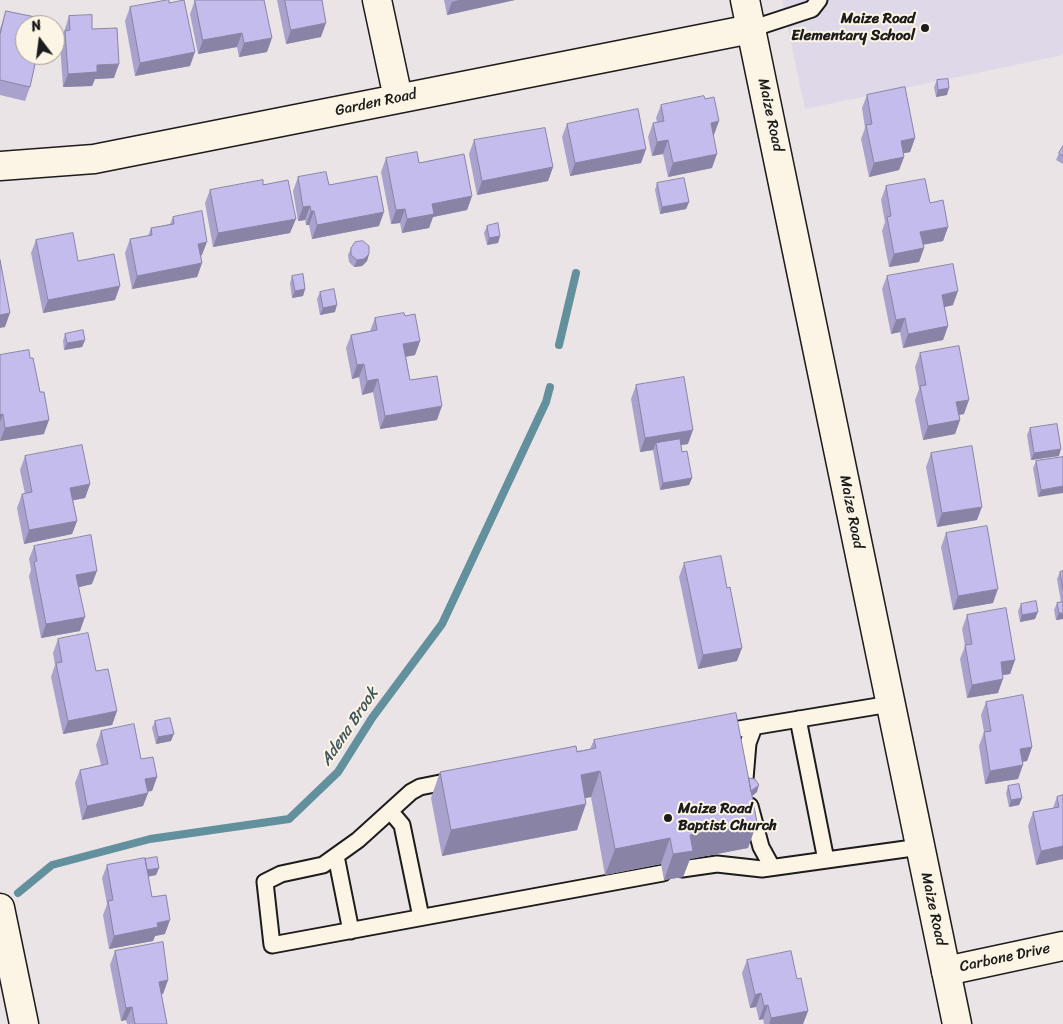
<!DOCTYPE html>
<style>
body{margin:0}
#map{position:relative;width:1063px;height:1024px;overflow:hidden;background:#ebe4e7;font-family:Sriracha,sans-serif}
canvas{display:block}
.north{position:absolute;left:15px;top:15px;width:50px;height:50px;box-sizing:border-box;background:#fcf5e5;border:1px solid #a29e95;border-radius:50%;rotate:345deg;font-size:14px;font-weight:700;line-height:20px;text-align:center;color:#1c1c1c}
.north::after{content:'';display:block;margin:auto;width:18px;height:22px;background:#1c1c1c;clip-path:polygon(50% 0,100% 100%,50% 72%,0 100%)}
</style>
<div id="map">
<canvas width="1063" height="1024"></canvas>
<div class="north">N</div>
</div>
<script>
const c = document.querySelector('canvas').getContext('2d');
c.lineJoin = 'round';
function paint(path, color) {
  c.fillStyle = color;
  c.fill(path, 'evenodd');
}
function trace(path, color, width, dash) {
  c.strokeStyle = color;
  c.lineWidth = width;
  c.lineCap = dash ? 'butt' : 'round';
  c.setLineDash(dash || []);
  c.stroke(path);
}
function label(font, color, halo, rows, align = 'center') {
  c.font = font + ' Sriracha,sans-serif';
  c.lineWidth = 4;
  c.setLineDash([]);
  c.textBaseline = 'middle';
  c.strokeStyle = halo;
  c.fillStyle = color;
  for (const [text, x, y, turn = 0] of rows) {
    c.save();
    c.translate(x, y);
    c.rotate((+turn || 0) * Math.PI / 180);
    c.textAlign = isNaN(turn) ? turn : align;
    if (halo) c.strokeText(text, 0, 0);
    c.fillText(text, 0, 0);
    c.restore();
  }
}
paint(new Path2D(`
 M782 0H1063V55L805 109Z`), '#dfd8e9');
trace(new Path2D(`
 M559 345 576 273
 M18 893 52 865 150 839 289 819 338 772 372 718 442 624 546 402 550 387`), '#63909d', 8);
const service = new Path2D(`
 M751 29 812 9 819 0
 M798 719 826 860
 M721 732 890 704
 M745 779 748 743 754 727
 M455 780 420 787 411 792 358 840 323 865 281 874 265 882 272 945 663 873
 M750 806 761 847 772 867
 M391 812 402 825 421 917
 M336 856 351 931
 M682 869 717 864 762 869 920 847`);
const minor = new Path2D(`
 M377 0 398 98
 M0 166 94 159 751 29
 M0 908 24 1024
 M946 971 1063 946`);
const tertiary = new Path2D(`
 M745 0 957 1024`);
trace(service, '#1c1c1c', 19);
trace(minor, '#1c1c1c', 31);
trace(tertiary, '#1c1c1c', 31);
trace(service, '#fcf5e5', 15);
trace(minor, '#fcf5e5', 28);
trace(tertiary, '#fcf5e5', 28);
paint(new Path2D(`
 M195 0 267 52 239 57 237 47 198 54 190 14Z
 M277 0H322L321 37 286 44Z
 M444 0H515L447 15Z
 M169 3 190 66 135 76 125 21 130 7Z
 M6 11 30 87 25 101 0 95V29Z
 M69 16 92 29 114 78 95 79 92 86 63 87 60 44Z
 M937 80 947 95 936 97 934 87Z
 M867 95 915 138 910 152 904 153V157L899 170 869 177 861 139 865 128 862 108Z
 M661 105 714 135H713L712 168 668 177 663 154 652 156 648 137 653 123 657 122 656 118Z
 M567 124 646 149 641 163 570 176 562 137Z
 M474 140 553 167 548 181 477 195 469 154Z
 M1063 146V164L1056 160 1059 153Z
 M386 158 419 163 472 196 467 210 433 217 429 228 402 233 400 223 391 224 381 172Z
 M298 177 329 185 379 226 312 239 309 225H306L305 220 298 221 293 191Z
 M657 183 689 202 686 209 660 214 655 190Z
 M263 185 290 233 213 247 205 203 210 190Z
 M886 186 930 203 948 227 943 241 923 245 924 248 919 262 889 267 882 231 885 222 881 200Z
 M173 217 202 255 201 256 202 263 197 277 132 289 125 253 130 239 148 236 151 228 170 224Z
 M487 226 500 236 498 243 487 245 484 233Z
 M36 240 78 261 115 300 43 313 31 253Z
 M351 248 369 254 367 261 362 266 354 267 349 262 348 255Z
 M292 276 305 289 303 296 292 298 290 283Z
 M887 276 953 305 944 307 948 326 943 340 903 348 900 332 891 334 882 289Z
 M320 292 335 312 320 315 317 299Z
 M405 316 420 341 415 355 406 357 410 380 437 420 380 429 373 392 362 395 359 377 352 379 346 348 351 335 370 331 375 318Z
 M65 334 85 340 82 347 64 350 63 341Z
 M920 353 964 414 959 415 960 420 955 434 923 440 915 400 919 389 915 367Z
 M0 355 44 434 0 441Z
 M636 385 688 444 681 445 682 452 692 478 689 485 660 490 653 450 640 452 631 399Z
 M1030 428 1059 456 1031 460 1027 435Z
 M931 453 977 520 937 527 926 467Z
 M25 456 90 484 85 498 73 500 77 521 72 534 24 544 17 508 22 494H25L20 470Z
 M1063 457 1038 497 1033 468 1036 461Z
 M946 533 993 603 953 610 941 547Z
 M34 546 92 584 79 587 80 631 41 638 29 576 31 570 29 559Z
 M684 563 737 661 698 669 679 577Z
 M1063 571V619L1056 620 1054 610 1057 603 1061 602 1057 579 1060 572Z
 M1021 604 1035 619 1020 622 1018 611Z
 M967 615 1015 660 1010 674 1003 675 998 693 967 698 960 659 965 646 962 629Z
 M58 639 96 671 117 711 112 725 63 734 51 677 55 665 53 653Z
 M986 702 1032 747 1027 761 1022 762 1018 779 985 784 979 746 984 732 981 715Z
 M155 721 171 741 156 744 152 728Z
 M101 731 141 759 157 777 152 791H148V793L143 806 82 820 75 783 80 770 101 765 96 745Z
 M594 740 749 778 757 792 752 796 757 822 748 848 690 859 683 877 664 880 661 864 605 875 591 797 585 798 577 830 442 856 431 798 440 772 590 749Z
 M1008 786 1022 798 1019 805 1009 807 1006 793Z
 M1063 795V859L1036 865 1028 826 1033 812 1053 808 1057 797Z
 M145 859 159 868 156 875 148 877 152 897 165 934 155 936 153 941 109 949 103 915 107 904 102 878 107 865Z
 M115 951 168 980 163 994H161L167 1024H127L126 1020 121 1021 110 965Z
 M747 960 797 979 808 1011 803 1024H764L763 1019 759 1020 756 1007 750 1008 742 973Z`), '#a9a2cc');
paint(new Path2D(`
 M459 0H515L447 15 452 2Z
 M326 23 321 37 286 44 291 30Z
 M242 33 237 47 198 54 203 40Z
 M272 38 267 52 239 57 244 43Z
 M195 52 190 66 135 76 140 63Z
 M119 64 114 78 95 79 92 86 63 87 68 74 97 65Z
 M949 88 947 95 936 97 938 90Z
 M719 121 714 135 706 137 711 123Z
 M915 138 910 152 896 155 901 141Z
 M668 140 663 154 652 156 657 142Z
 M646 149 641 163 570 176 575 163Z
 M717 154 712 168 668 177 673 163Z
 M904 157 899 170 869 177 874 163Z
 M553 167 548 181 477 195 482 181Z
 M472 196 467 210 433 217 429 228 402 233 407 219 432 204Z
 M689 202 686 209 660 214 662 207Z
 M310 206 305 220 298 221 303 207Z
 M405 209 400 223 391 224 396 210Z
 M311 211H314L309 225H306Z
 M384 212 379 226 312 239 317 225Z
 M296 219 290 233 213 247 218 233Z
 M948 227 943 241 915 246 920 232Z
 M500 236 498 243 487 245 489 238Z
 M207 242 202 255 193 257 198 244Z
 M924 248 919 262 889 267 894 254Z
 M369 254 367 261 362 266 354 267 357 260Z
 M202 263 197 277 132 289 137 276Z
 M120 286 115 300 43 313 48 300Z
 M305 289 303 296 292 298 295 291Z
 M958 291 953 305 937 309 942 295Z
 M337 305 335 312 320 315 323 308Z
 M10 313 5 327 0 328V315Z
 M905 318 900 332 891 334 896 320Z
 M948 326 943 340 903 348 908 334Z
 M85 340 82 347 64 350 67 343Z
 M420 341 415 355 398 358 403 344Z
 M364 364 359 377 352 379 357 365Z
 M378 379 373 392 362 395 367 381Z
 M969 400 964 414 951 416 956 402Z
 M442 406 437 420 380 429 385 416Z
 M3 414 0 422V415Z
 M49 420 44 434 0 441 5 428Z
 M960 420 955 434 923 440 928 426Z
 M693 430 688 444 657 449 656 443 653 450 640 452 645 438Z
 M1061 449 1059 456 1031 460 1034 453Z
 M692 478 689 485 660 490 663 483Z
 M90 484 85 498 65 502 70 488Z
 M1063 486V493L1038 497 1041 490Z
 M982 507 977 520 937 527 942 513Z
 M77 521 72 534 24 544 29 530Z
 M97 571 92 584 71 589 76 575Z
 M998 589 993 603 953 610 958 596Z
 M1038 612 1035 619 1020 622 1022 615Z
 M1059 613H1063V619L1056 620Z
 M85 617 80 631 41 638 46 624Z
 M742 648 737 661 698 669 703 655Z
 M1015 660 1010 674 996 676 1001 662Z
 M1003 679 998 693 967 698 972 685Z
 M117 711 112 725 63 734 68 721Z
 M174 734 171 741 156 744 158 737Z
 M1032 747 1027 761 1015 763 1020 749Z
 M1023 765 1018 779 985 784 990 771Z
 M600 771 591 797 571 801 581 775Z
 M157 777 152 791 140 793 145 779Z
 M759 785 757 792 740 806 742 799Z
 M148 793 143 806 82 820 87 806Z
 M1022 798 1019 805 1009 807 1011 800Z
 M586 804 577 830 442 856 451 830Z
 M757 822 748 848 690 859 683 877 664 880 673 854 690 835Z
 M670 838 661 864 605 875 615 849Z
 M1063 846V859L1036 865 1041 851Z
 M159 868 156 875 144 877 146 870Z
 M170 920 165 934 155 936 153 941 109 949 114 936 157 923Z
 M168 980 163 994 154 996 159 982Z
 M761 993 756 1007 750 1008 755 995Z
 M768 1005 763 1019 759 1020 764 1006Z
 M132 1007 126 1020 121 1021 126 1008Z
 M808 1011 803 1024H769L771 1018Z`), '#8984a6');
const building = new Path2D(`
 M169 0V3L184 0 195 52 140 63 130 7Z
 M195 0H264L272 38 244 43 242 33 203 40Z
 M285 0H322L326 23 291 30Z
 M6 11 45 19 43 25H25V55H37L30 87 0 80V35Z
 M92 15V29L117 28 119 64 97 65V72L68 74 65 31 70 30 69 16Z
 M948 79 949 88 938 90 937 80Z
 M905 87 915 138 901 141 904 157 874 163 866 125 872 124 867 95Z
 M704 96 705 99 714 97 719 121 711 123 717 154 673 163 668 140 657 142 653 123 664 121 661 105Z
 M638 109 646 149 575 163 567 124Z
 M545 128 553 167 482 181 474 140Z
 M1063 146V156L1059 153Z
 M417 152 419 163 464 154 472 196 432 204 434 214 407 219 405 209 396 210 386 158Z
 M326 172 329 185 377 176 384 212 317 225 314 211H311L310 206 303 207 298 177Z
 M684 178 689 202 662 207 657 183Z
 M925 179 930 203 943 200 948 227 920 232 924 248 894 254 887 217 891 216 886 186Z
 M263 180V185L288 180 296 219 218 233 210 190Z
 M202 211 207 242 198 244 202 263 137 276 130 239 152 235 151 228 174 224 173 217Z
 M498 223 500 236 489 238 487 226Z
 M73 233 78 261 114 254 120 286 48 300 36 240Z
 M363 241 369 246V254L364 259 357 260 351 255V248L355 242Z
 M0 260 10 313 0 315Z
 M953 264 958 291 942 295 948 326 908 334 905 318 896 320 887 276Z
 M303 274 305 289 295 291 292 276Z
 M334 289 337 305 323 308 320 292Z
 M404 313 405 316 415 314 420 341 403 344 410 380 437 376 442 406 385 416 378 379 367 381 364 364 357 365 351 335 377 330 375 318Z
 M83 330 85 340 67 343 65 334Z
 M959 346 969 400 956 402 960 420 928 426 920 386 926 385 920 353Z
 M29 350 30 358H33L40 392H44L49 420 5 428 3 414 0 415V355Z
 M684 377 693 430 645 438 636 385Z
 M1057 424 1061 449 1034 453 1030 428Z
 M680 439 682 452 687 451 692 478 663 483 656 443Z
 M82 445 90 484 70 488 77 521 29 530 22 494 32 492 25 456Z
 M972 446 982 507 942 513 931 453Z
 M1063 457V486L1041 490 1036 461Z
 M987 526 998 589 958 596 946 533Z
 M91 535 97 571 76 575 85 617 46 624 34 562 37 561 34 546Z
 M721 556 727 588 730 587 742 648 703 655 684 563Z
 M1063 571V590L1060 572Z
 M1036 601 1038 612 1022 615 1021 604Z
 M1063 602V613H1059L1057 603Z
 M1006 608 1015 660 1001 662 1003 679 972 685 965 645 972 644 967 615Z
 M88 633 96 671 108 669 117 711 68 721 56 663 62 662 58 639Z
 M1023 695 1032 747 1020 749 1023 765 990 771 984 732 991 731 986 702Z
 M736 713 757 822 690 835 693 851 673 854 670 838 615 849 600 771 581 775 586 804 451 830 440 772 576 746 577 752 596 748 594 740Z
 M170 718 174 734 158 737 155 721Z
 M134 724 141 759 153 757 157 777 145 779 148 793 87 806 80 770 108 764 101 731Z
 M749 778 755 779 759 785 751 791Z
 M1019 784 1022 798 1011 800 1008 786Z
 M1063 795V846L1041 851 1033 812 1059 807 1057 797Z
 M157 857 159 868 147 870 145 859Z
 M145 858 152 897 166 895 170 920 157 923 158 927 114 936 108 901 113 900 107 865Z
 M163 942 168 980 159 982 167 1024H135L132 1007 126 1008 115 951Z
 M791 951 797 979 801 978 808 1011 771 1018 768 1005 764 1006 761 993 755 995 747 960Z`);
paint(building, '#c4bced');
trace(building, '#8984a6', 1);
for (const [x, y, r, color] of [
 [925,28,5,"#1c1c1c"],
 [668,818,5,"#1c1c1c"]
]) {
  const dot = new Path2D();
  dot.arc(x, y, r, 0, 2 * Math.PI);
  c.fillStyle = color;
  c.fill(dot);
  trace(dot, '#fcf5e5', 2);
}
label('bold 15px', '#1c1c1c', '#fcf5e5', [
 ["Maize Road",915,19],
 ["Elementary School",915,36],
 ["Maize Road",678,809,"left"],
 ["Baptist Church",678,826,"left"]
], 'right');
label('15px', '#1c1c1c', '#fcf5e5', [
 ["Garden Road",376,103,-12],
 ["Maize Road",770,115,78],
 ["Maize Road",851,512,79],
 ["Maize Road",933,909,78],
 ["Carbone Drive",1005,958,-12]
]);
label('italic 16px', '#3f565c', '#fcf5e5', [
 ["Adena Brook",350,727,-56]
]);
</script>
